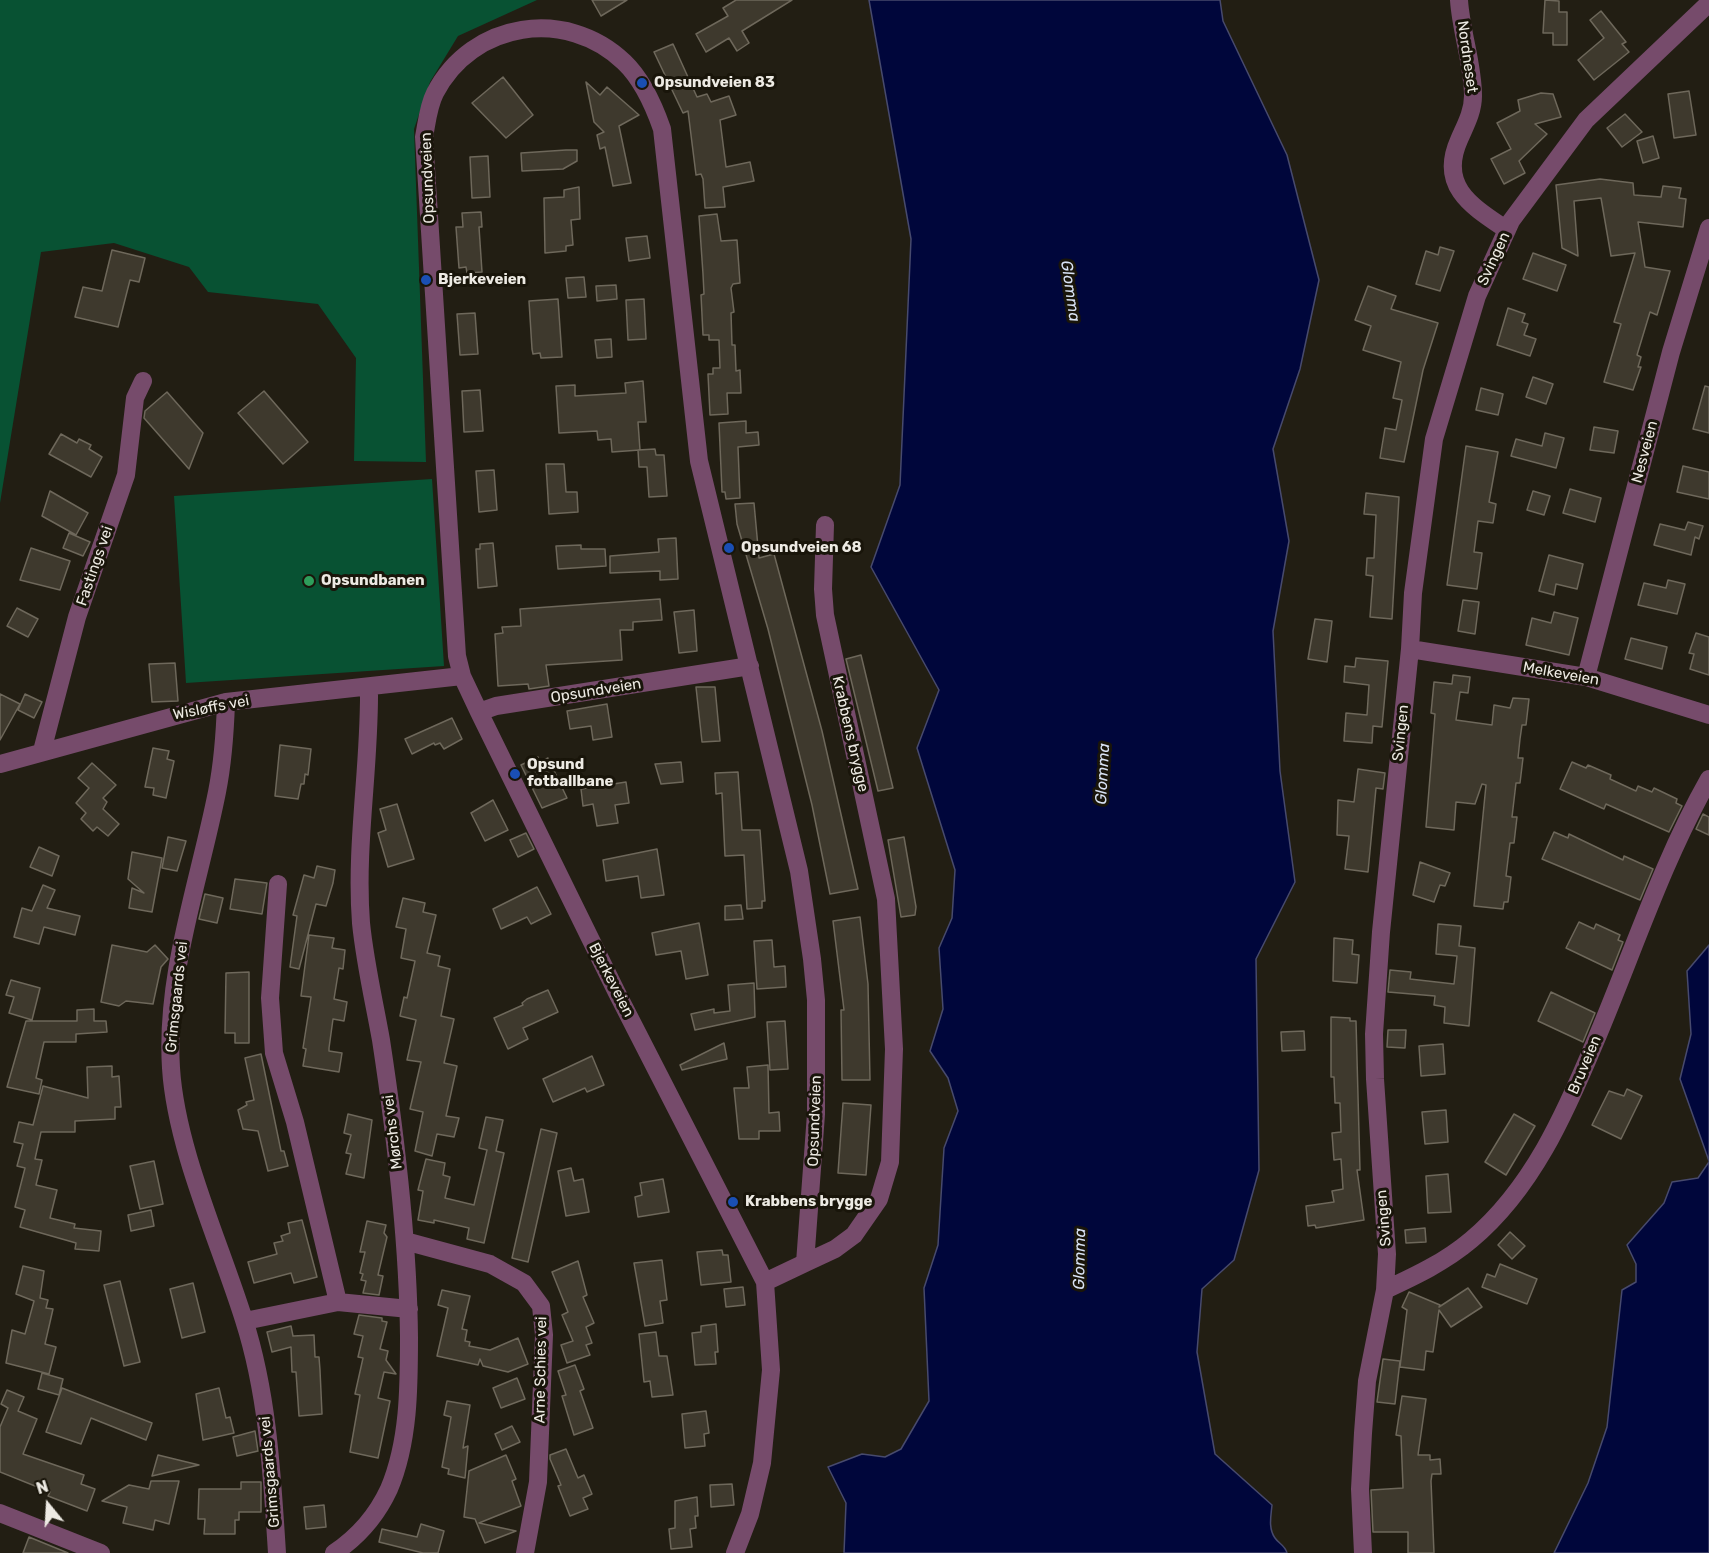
<!DOCTYPE html>
<meta charset="utf-8">
<style>
body{margin:0}
#map{position:relative;width:1709px;height:1553px;overflow:hidden;background:#221e13;font-family:Rubik,sans-serif}
canvas{display:block}
.north{position:absolute;left:18px;top:1475px;width:60px;height:60px;-webkit-text-stroke:4px #19150a;paint-order:stroke;rotate:342deg;font-size:16px;font-weight:700;line-height:24px;text-align:center;color:#edeae3}
.north::after{content:'';display:block;margin:auto;width:21px;height:27px;background:#edeae3;clip-path:polygon(50% 0,100% 100%,50% 72%,0 100%)}
</style>
<div id="map">
<canvas width="1709" height="1553"></canvas>
<div class="north">N</div>
</div>
<script>
const c = document.querySelector('canvas').getContext('2d');
c.lineJoin = 'round';
function paint(path, color) {
  c.fillStyle = color;
  c.fill(path, 'evenodd');
}
function trace(path, color, width, dash) {
  c.strokeStyle = color;
  c.lineWidth = width;
  c.lineCap = dash ? 'butt' : 'round';
  c.setLineDash(dash || []);
  c.stroke(path);
}
function label(font, color, halo, rows, align = 'center') {
  c.font = font + ' Rubik,sans-serif';
  c.lineWidth = 6;
  c.setLineDash([]);
  c.textBaseline = 'middle';
  c.strokeStyle = halo;
  c.fillStyle = color;
  for (const [text, x, y, turn = 0] of rows) {
    c.save();
    c.translate(x, y);
    c.rotate((+turn || 0) * Math.PI / 180);
    c.textAlign = isNaN(turn) ? turn : align;
    if (halo) c.strokeText(text, 0, 0);
    c.fillText(text, 0, 0);
    c.restore();
  }
}
paint(new Path2D(`
 M0 0H537L458 36 430 82 414 129 426 462 354 461 356 358 318 304 208 292 189 267 114 243 41 252 0 503Z
 M432 479 444 666 186 683 174 496Z`), '#085233');
const water = new Path2D(`
 M869 0H1220L1223 21 1287 155 1319 280 1300 369 1273 449 1289 541 1273 631 1280 771 1295 882 1256 959 1259 1170 1234 1260 1202 1289 1197 1352 1215 1454 1272 1505C1271 1516 1268 1528 1275 1538 1279 1544 1285 1545 1287 1553H844L846 1503 828 1467 862 1454 885 1457 901 1449 929 1401 924 1288 938 1245 944 1148 958 1111 948 1078 930 1051 943 1009 939 948 952 918 955 870 917 748 939 690 871 567 900 485 911 239Z
 M1709 945V1161L1680 1079 1691 1034 1687 971Z
 M1709 1162V1553H1554L1588 1483 1607 1427 1622 1290 1636 1282V1264L1627 1245 1664 1203 1672 1182 1698 1178Z`);
paint(water, '#00063b');
trace(water, '#474a6d', 1.5);
const building = new Path2D(`
 M592 0H627L601 16Z
 M736 0H792L742 31 749 43 737 51 729 38 706 52 696 34 728 16 723 8Z
 M1545 0 1559 1V12H1567V45H1553V33H1543Z
 M1601 11 1626 42 1622 44 1629 52 1594 80 1578 60 1604 38 1590 20Z
 M673 44 697 97 707 94 711 102 729 96 736 115 720 120 726 167 750 162 754 181 723 187 725 207 705 208 703 179 701 174 696 175 688 111 683 113 654 52Z
 M503 77 533 115 506 138 472 103Z
 M586 82 600 95 607 87 639 115 619 126 631 183 613 186 605 147 600 149 597 135 604 132 594 122Z
 M1689 91 1696 135 1674 138 1668 94Z
 M1541 93 1553 94 1561 117 1535 124 1547 134 1519 161 1525 173 1504 184 1491 159 1511 149 1497 123 1520 111 1518 100Z
 M1625 114 1642 132 1622 147 1607 128Z
 M1653 136 1659 158 1643 163 1637 141Z
 M566 150H577V161L563 169 522 171 521 153Z
 M488 156 490 197 472 198 470 157Z
 M1600 179 1633 183 1634 195 1661 197 1663 186 1681 188 1679 198 1686 199 1683 227 1638 222 1645 267 1670 271 1657 315 1650 312 1637 355 1641 357 1638 367H1641L1633 390 1604 382 1621 324 1614 322 1635 253 1611 256 1601 198 1574 201 1578 256 1562 248 1556 185Z
 M579 187 580 219 571 220 573 245 566 246V251L545 253 544 198 564 197V190Z
 M481 212 482 227H479L482 272 467 273 466 267 459 268 456 227H463L462 213Z
 M717 214 721 241 737 240 740 283 733 284 731 288 734 312 731 313 732 345H735L736 371 740 370 741 393H727L728 414 710 415 708 374H713V368H720L719 340H709V335H703L701 295 704 294 703 274 699 216Z
 M647 236 650 258 629 261 626 238Z
 M1440 247 1454 251 1440 291 1416 284 1426 251 1438 255Z
 M112 250 145 258 139 282 130 280 118 327 75 317 83 287 102 291Z
 M1533 253 1566 265 1557 291 1523 279Z
 M584 277 586 297 568 298 566 278Z
 M616 285 617 299 597 301 596 286Z
 M1368 286 1396 296 1391 309 1438 323 1423 370 1404 462 1380 458 1385 428 1396 430 1402 400 1393 398 1401 362 1363 350 1371 326 1355 320Z
 M558 299 562 357 541 358 540 353 533 354 532 349 529 301Z
 M644 299 646 339 628 340 626 300Z
 M1508 308 1525 314 1522 322 1528 324 1524 335 1536 339 1530 356 1497 345Z
 M475 313 478 354 460 355 457 314Z
 M611 339 612 357 597 358 595 340Z
 M1533 377 1553 384 1546 404 1526 397Z
 M643 381 646 422H638L640 450 612 452 611 439 598 440 597 431 559 433 556 386 575 385V396L626 393 625 383Z
 M1705 386 1709 387V433L1693 429Z
 M1481 388 1503 394 1498 415 1476 410Z
 M480 390 483 431 464 432 462 391Z
 M264 391 308 442 283 464 238 413Z
 M167 392 203 433 189 469 144 418 145 411Z
 M746 421V433L758 432 759 445 738 447 740 498 726 499 725 492H722L719 423Z
 M1594 427 1618 431 1614 453 1590 450Z
 M1545 433 1564 438 1556 468 1511 456 1516 439 1542 446Z
 M61 434 77 443 79 439 91 445 89 449 102 457 91 477 49 454Z
 M1466 446 1498 452 1489 502 1496 504 1493 523 1478 521 1474 552 1482 553 1477 589 1447 585Z
 M655 449 656 455H664L667 496 649 497 647 467H639L638 450Z
 M546 464H564L566 492H577L578 512 549 514Z
 M1683 466 1709 472V499L1677 492Z
 M494 470 497 510 479 512 476 471Z
 M1570 489 1601 498 1595 522 1563 513Z
 M50 491 88 513 76 535 42 516Z
 M1533 491 1550 496 1544 515 1527 510Z
 M1366 493 1399 497 1392 619 1370 617 1373 576 1366 575 1367 558H1374L1376 515 1364 514Z
 M754 503 759 558 774 554 822 731 858 889 830 894 812 805 768 629 737 524 735 504Z
 M1688 522 1703 526 1699 539 1695 537 1691 555 1654 545 1660 524 1685 530Z
 M69 533 90 542 83 556 63 548Z
 M676 538 678 579 660 580V571L610 573V556L659 552 658 539Z
 M493 543 497 586 478 588 476 549H480V544Z
 M581 545V549H605L606 566 558 569 556 546Z
 M31 548 70 561 60 590 20 580Z
 M1549 555 1583 564 1577 589 1556 584 1554 595 1539 591Z
 M1668 580 1685 584 1677 614 1638 605 1644 583 1666 588Z
 M660 599 662 620 633 622V630H620L622 660 546 665 549 686 529 689 528 684 498 686 495 634 503 633 502 627 521 626 520 609Z
 M1463 600 1479 602 1475 634 1458 631Z
 M17 608 38 619 28 637 7 626Z
 M694 610 697 651 679 653 674 612Z
 M1554 612 1578 618 1569 655 1526 645 1532 618 1551 623Z
 M1315 619 1332 621 1327 662 1308 659Z
 M1696 633 1709 637V675L1690 669 1694 654 1689 653Z
 M1631 638 1667 647 1662 669 1625 659Z
 M861 655 893 788 878 791 846 659Z
 M1356 658 1388 661 1382 727 1373 726 1372 743 1344 741 1346 713 1367 715 1369 685 1344 682 1345 666 1355 667Z
 M175 663 178 701 152 702 149 664Z
 M1453 675 1470 677 1468 693 1460 692 1456 720 1492 725 1494 705 1510 708 1513 698 1529 699 1526 725H1522L1520 739 1518 758H1523L1520 783H1516L1512 817H1517L1514 843H1510L1506 876 1511 877 1508 902H1504L1503 909 1474 906 1486 785 1482 784 1475 804 1456 802 1454 830 1426 827 1435 714 1431 713 1434 682 1452 684Z
 M696 687H715L720 741 702 742Z
 M0 694 20 704 0 740Z
 M25 694 42 702 34 718 18 710Z
 M607 704 612 737 593 740 591 726 570 729 567 711Z
 M452 718 462 739 444 749 440 743 435 745 434 743 412 754 405 739Z
 M280 745 311 749 308 775 305 774 304 784H301L298 799 275 796Z
 M153 748 169 751 167 759 174 761 166 798 153 795 154 788 145 787Z
 M538 757 540 762 548 758 567 798 542 808 521 765Z
 M681 762 683 782 661 784 655 764Z
 M1572 762 1586 768 1588 765 1611 775 1610 779 1636 791 1638 786 1652 792 1654 788 1677 799 1676 803 1682 806 1669 832 1606 804 1604 809 1560 789Z
 M92 763 116 785 103 798 107 802 103 809 119 824 108 836 97 827 93 831 81 819 86 813 76 803 89 788 78 778Z
 M1358 769 1385 773 1383 789 1376 788 1368 872 1345 869 1349 836 1337 835 1338 800 1354 802Z
 M738 772 742 830H760L765 901H762V908L747 909 744 855 725 856 722 793 716 794 715 773Z
 M626 782 629 803 615 805 618 823 597 826 593 804 583 806 581 789Z
 M493 800 508 830 485 841 471 813Z
 M397 804 414 859 388 867 378 833 386 830 380 809Z
 M1703 814 1709 817V835L1696 829Z
 M1554 832 1568 838 1569 834 1623 860 1624 856 1653 869 1640 900 1542 859Z
 M526 833 534 849 518 857 510 840Z
 M168 837 186 841 177 871 162 868Z
 M904 837 916 907 915 915 901 917 888 840Z
 M39 847 59 856 52 876 30 867Z
 M657 849 664 895 641 898 638 876 606 881 603 860Z
 M132 852 162 858 152 912 129 908 132 888 144 893 128 879Z
 M1420 862 1450 873 1445 886 1440 885 1434 902 1413 895Z
 M317 866 335 870 333 883 326 906 316 904 299 969 290 967 297 916 293 915 304 875 314 878Z
 M235 879 267 883 262 914 230 909Z
 M43 885 55 890 47 908 80 916 75 935 44 927 39 944 14 937 22 908 32 911Z
 M537 887 551 914 531 924 527 917 501 929 493 909Z
 M205 894 223 898 217 923 199 919Z
 M403 898 425 903 423 912 436 915 427 953 440 956 438 966 450 969 441 1016 454 1019 444 1063 457 1066 446 1116 459 1118 454 1137 437 1134 432 1156 415 1151 423 1112 410 1109 421 1062 407 1060 416 1020 400 1016 404 997 407 998 415 961 401 958 406 929 396 927Z
 M741 905 743 919 725 920V906Z
 M860 917 868 984 870 1080H842L841 1010H844L833 921Z
 M1579 922 1594 929 1596 924 1620 935 1618 940 1623 942 1612 970 1566 948Z
 M699 923 708 975 686 979 681 951 656 955 652 933Z
 M1438 924 1461 926 1459 946 1475 948 1469 1026 1444 1023 1445 1007 1434 1005 1435 996 1388 992 1390 970 1411 972 1410 979 1454 984 1457 956 1436 954Z
 M309 935 334 938 332 948 345 950 343 969 339 968 334 999 347 1002 344 1021 333 1019 329 1048V1051L342 1053 339 1072 303 1066 306 1049 303 1048 311 997 301 996Z
 M1334 938 1353 940 1352 954 1359 955 1357 983 1333 981Z
 M772 940 774 967 785 966 786 987 757 989 754 941Z
 M112 945 147 952 155 945 168 959 161 967 153 1004 126 1001 119 1006 101 1002Z
 M249 972V1043H235V1033H225L226 973Z
 M11 980 40 988 32 1020 9 1013 14 997 6 995Z
 M754 983 755 1017 695 1030 691 1014 714 1009V1013L730 1011 728 985Z
 M548 990 558 1012 523 1028 528 1039 508 1049 494 1018 523 1005 522 1003 527 999Z
 M1551 992 1595 1013 1583 1042 1538 1021Z
 M94 1009V1021H106L107 1032 76 1034V1042H44L36 1078 42 1080 39 1094 7 1087 26 1021H77V1010Z
 M1331 1017 1350 1018V1021H1356L1360 1170H1357L1364 1220 1316 1228 1315 1225 1308 1226 1306 1206 1334 1202 1332 1191 1343 1189 1341 1159 1334 1160 1332 1133 1341 1132 1340 1103H1335L1334 1077H1331Z
 M785 1021 788 1069 770 1070 767 1022Z
 M1388 1030H1406L1405 1048 1387 1047Z
 M1304 1031 1305 1050 1282 1051 1281 1032Z
 M724 1043 727 1059 682 1070 680 1065Z
 M1443 1044 1445 1074 1421 1076 1419 1046Z
 M261 1054 281 1151H284L288 1166 268 1171 258 1131 243 1129 238 1110 247 1105 246 1102 254 1100 245 1058Z
 M592 1056 604 1085 587 1092 585 1088 553 1102 543 1079Z
 M768 1065 769 1113 779 1112 780 1131H759V1139H739L734 1088H749L747 1067Z
 M112 1066V1077L119 1076 121 1107H115V1119L75 1121V1132H41L35 1159 42 1160 36 1185 57 1190 50 1218 75 1224 74 1228 101 1231 99 1251 75 1249 76 1243 20 1227 25 1210 15 1207 25 1168 17 1166 23 1144 14 1142 19 1122 33 1125 43 1086 88 1098 87 1067Z
 M1627 1089 1642 1096 1621 1139 1592 1125 1609 1091 1624 1096Z
 M843 1103 871 1105 866 1175 838 1173Z
 M1446 1110 1448 1142 1425 1144 1422 1112Z
 M348 1114 372 1120 364 1178 346 1174 351 1154 346 1153 351 1135 344 1133Z
 M1514 1114 1535 1126 1506 1175 1485 1162Z
 M486 1117 503 1120 496 1151 504 1153 484 1243 467 1239 469 1228 434 1220V1223L418 1220 423 1191 418 1190 426 1159 445 1163 443 1175 450 1177 445 1198 474 1205 487 1150 479 1148Z
 M541 1129 557 1133 528 1262 512 1258Z
 M154 1161 163 1204 140 1209 130 1166Z
 M571 1168 574 1181 583 1179 589 1212 566 1216 558 1171Z
 M1448 1174 1451 1212 1428 1213 1426 1176Z
 M663 1179 669 1212 638 1217 635 1197 642 1195 640 1183Z
 M151 1210 154 1226 131 1231 128 1215Z
 M302 1220 317 1277 294 1283 291 1273 254 1283 248 1262 277 1254 274 1243 283 1241 281 1236 290 1233 288 1223Z
 M367 1221 386 1225 384 1233 387 1237 378 1275 383 1276 379 1295 363 1293 366 1281 361 1280 363 1274 360 1273 365 1252H360Z
 M1425 1228 1426 1242 1406 1243 1405 1230Z
 M1510 1232 1525 1246 1512 1259 1498 1245Z
 M722 1250 723 1255H728L731 1282 701 1285 697 1252Z
 M662 1260 667 1300 660 1301 663 1323 645 1326 634 1263Z
 M578 1261 587 1295 583 1297 594 1323 586 1327 592 1343 586 1345 590 1355 567 1363 561 1345 573 1341 562 1315 568 1312 552 1272Z
 M1500 1264 1537 1279 1527 1304 1482 1287 1487 1274 1495 1277Z
 M23 1266 44 1271 40 1298 48 1300 46 1308 53 1309 45 1344 56 1347 49 1374 6 1363 12 1330 25 1334 34 1301 16 1294Z
 M120 1281 140 1362 124 1366 104 1285Z
 M193 1283 205 1332 182 1338 170 1289Z
 M743 1287 745 1305 726 1307 724 1289Z
 M1468 1288 1482 1307 1451 1327 1439 1310 1433 1352 1426 1351 1424 1370 1400 1367 1407 1310 1402 1307 1409 1292 1440 1305 1439 1307Z
 M442 1290 470 1296 462 1329 467 1330 465 1341 470 1342 469 1346 490 1350 518 1338 528 1364 508 1372 483 1366 480 1359 478 1365 437 1356 448 1308 438 1305Z
 M359 1315 382 1318V1321L387 1322 380 1349 388 1351 386 1360 396 1374 384 1372 378 1398 390 1401 378 1458 350 1452 360 1395 355 1394 363 1358 358 1357 363 1336 354 1334Z
 M716 1324 718 1352H715L716 1364 695 1365 692 1333 701 1332V1326Z
 M291 1326 293 1336 314 1335 315 1357H319L320 1370 322 1414 299 1416 296 1372H292L291 1347 272 1352 267 1332Z
 M656 1332 659 1356H667L673 1395 652 1397 650 1381 644 1382 639 1334Z
 M1383 1359 1400 1361 1395 1404 1377 1402Z
 M575 1365 584 1389 580 1391 593 1428 574 1435 562 1396 566 1395 558 1371Z
 M42 1373 63 1379 59 1395 38 1389Z
 M517 1378 525 1399 501 1408 493 1388Z
 M62 1388 152 1423 146 1440 91 1418 81 1444 46 1432Z
 M219 1388 226 1418 230 1417 234 1433 203 1440 196 1394Z
 M7 1390 24 1397 18 1411 37 1419 23 1454 84 1475 81 1484 95 1489 87 1511 48 1496 50 1492 0 1472V1427L8 1408 1 1404Z
 M1402 1396 1426 1399 1418 1455H1430V1460L1440 1459 1441 1474H1432L1431 1481 1434 1553H1408V1532H1373L1371 1490 1403 1488 1401 1436 1396 1435Z
 M447 1401 470 1405 463 1448 468 1446 465 1478 448 1474 449 1469 442 1467 451 1417 444 1415Z
 M706 1411 709 1433 704 1434 705 1446 685 1448 682 1414Z
 M512 1426 520 1442 502 1450 495 1434Z
 M255 1431 258 1451 237 1456 233 1437Z
 M566 1449 578 1478 584 1475 592 1494 583 1498 588 1509 570 1516 558 1486 561 1485 550 1459V1455Z
 M158 1455 199 1465 152 1476Z
 M506 1455 516 1479 512 1481 521 1506 479 1523 516 1531 485 1543 475 1519 464 1517 469 1471Z
 M151 1481H179L169 1524 155 1520 153 1530 123 1523 127 1507 102 1501 129 1485 149 1489Z
 M241 1482H261V1512H239V1520H235V1534H204L205 1519H198L199 1489H241Z
 M732 1484 734 1505 711 1507 710 1485Z
 M697 1497 698 1516H695L696 1528 690 1529 692 1547 671 1549 669 1529 675 1528V1501Z
 M324 1505 326 1527 306 1529 304 1507Z
 M421 1524 444 1531 438 1553H423L379 1542 382 1529 417 1537Z
 M29 1537 68 1553H23Z`);
paint(building, '#3e392d');
trace(building, '#6e685b', 1.5);
trace(new Path2D(`
 M1459 0C1461 32 1473 64 1473 96 1473 112 1465 126 1459 140 1438 187 1473 207 1507 230
 M1410 649 1586 677 1709 715
 M1586 677 1671 352 1709 228
 M226 702C225 733 223 762 217 792 199 883 165 975 171 1068 176 1149 220 1243 244 1320 268 1395 272 1475 277 1553
 M479 712 496 706 750 666
 M42 751 77 617 126 475 135 398 143 381
 M0 764 226 702 462 676
 M278 884 270 998 274 1053 295 1122 338 1302 409 1309
 M405 1241 490 1264 524 1283 541 1306 544 1335 538 1482 525 1553
 M805 1263 835 1249 854 1235 879 1199 890 1162 894 1049 886 899 825 615 823 589 825 525
 M1385 1290C1415 1276 1445 1262 1471 1240 1532 1189 1565 1114 1595 1042 1632 955 1662 862 1709 779
 M245 1321 338 1302
 M0 1513 101 1553
 M334 1553C358 1537 377 1515 389 1489 409 1442 409 1387 409 1337 408 1238 396 1138 381 1040 374 1001 365 963 361 923 355 845 370 767 369 688
 M735 1553 750 1514 762 1463 771 1370 765 1282 617 993 479 712 462 676 457 656 424 137C427 122 428 107 435 93 472 21 567 7 624 62 643 80 654 106 662 129L699 461 799 871 812 959 816 1000V1114L805 1263 765 1282
 M1363 1553 1360 1489 1363 1433 1367 1381 1385 1290 1387 1254 1375 1079 1374 1034 1381 932 1410 649 1413 593 1434 439 1477 296 1511 221 1586 120 1709 3`), '#764b6b', 18);
for (const [x, y, r, color] of [
 [642,83,6,"#1a4fb4"],
 [426,280,6,"#1a4fb4"],
 [729,548,6,"#1a4fb4"],
 [309,581,6,"#2e9e5b"],
 [515,774,6,"#1a4fb4"],
 [733,1202,6,"#1a4fb4"]
]) {
  const dot = new Path2D();
  dot.arc(x, y, r, 0, 2 * Math.PI);
  c.fillStyle = color;
  c.fill(dot);
  trace(dot, '#19150a', 2);
}
label('15px', '#edeae3', '#19150a', [
 ["Nordneset",1467,57,82],
 ["Opsundveien",428,178,-92],
 ["Svingen",1494,259,-65],
 ["Nesveien",1645,452,-75],
 ["Fastings vei",95,566,-71],
 ["Melkeveien",1561,674,10],
 ["Opsundveien",596,691,-9],
 ["Wisløffs vei",211,708,-11],
 ["Svingen",1401,733,-84],
 ["Krabbens brygge",850,734,77],
 ["Bjerkeveien",611,980,63],
 ["Grimsgaards vei",177,997,-84],
 ["Bruveien",1585,1065,-67],
 ["Opsundveien",815,1121,-88],
 ["Mørchs vei",393,1132,-97],
 ["Svingen",1384,1218,-95],
 ["Arne Schies vei",541,1370,-89],
 ["Grimsgaards vei",270,1472,-95]
]);
label('bold 15px', '#edeae3', '#19150a', [
 ["Opsundveien 83",654,83],
 ["Bjerkeveien",438,280],
 ["Opsundveien 68",741,548],
 ["Opsundbanen",321,581],
 ["Opsund",527,765],
 ["fotballbane",527,782],
 ["Krabbens brygge",745,1202]
], 'left');
label('italic 16px', '#d9e3f5', '#19150a', [
 ["Glomma",1070,291,82],
 ["Glomma",1103,774,-87],
 ["Glomma",1080,1259,-89]
]);
</script>
